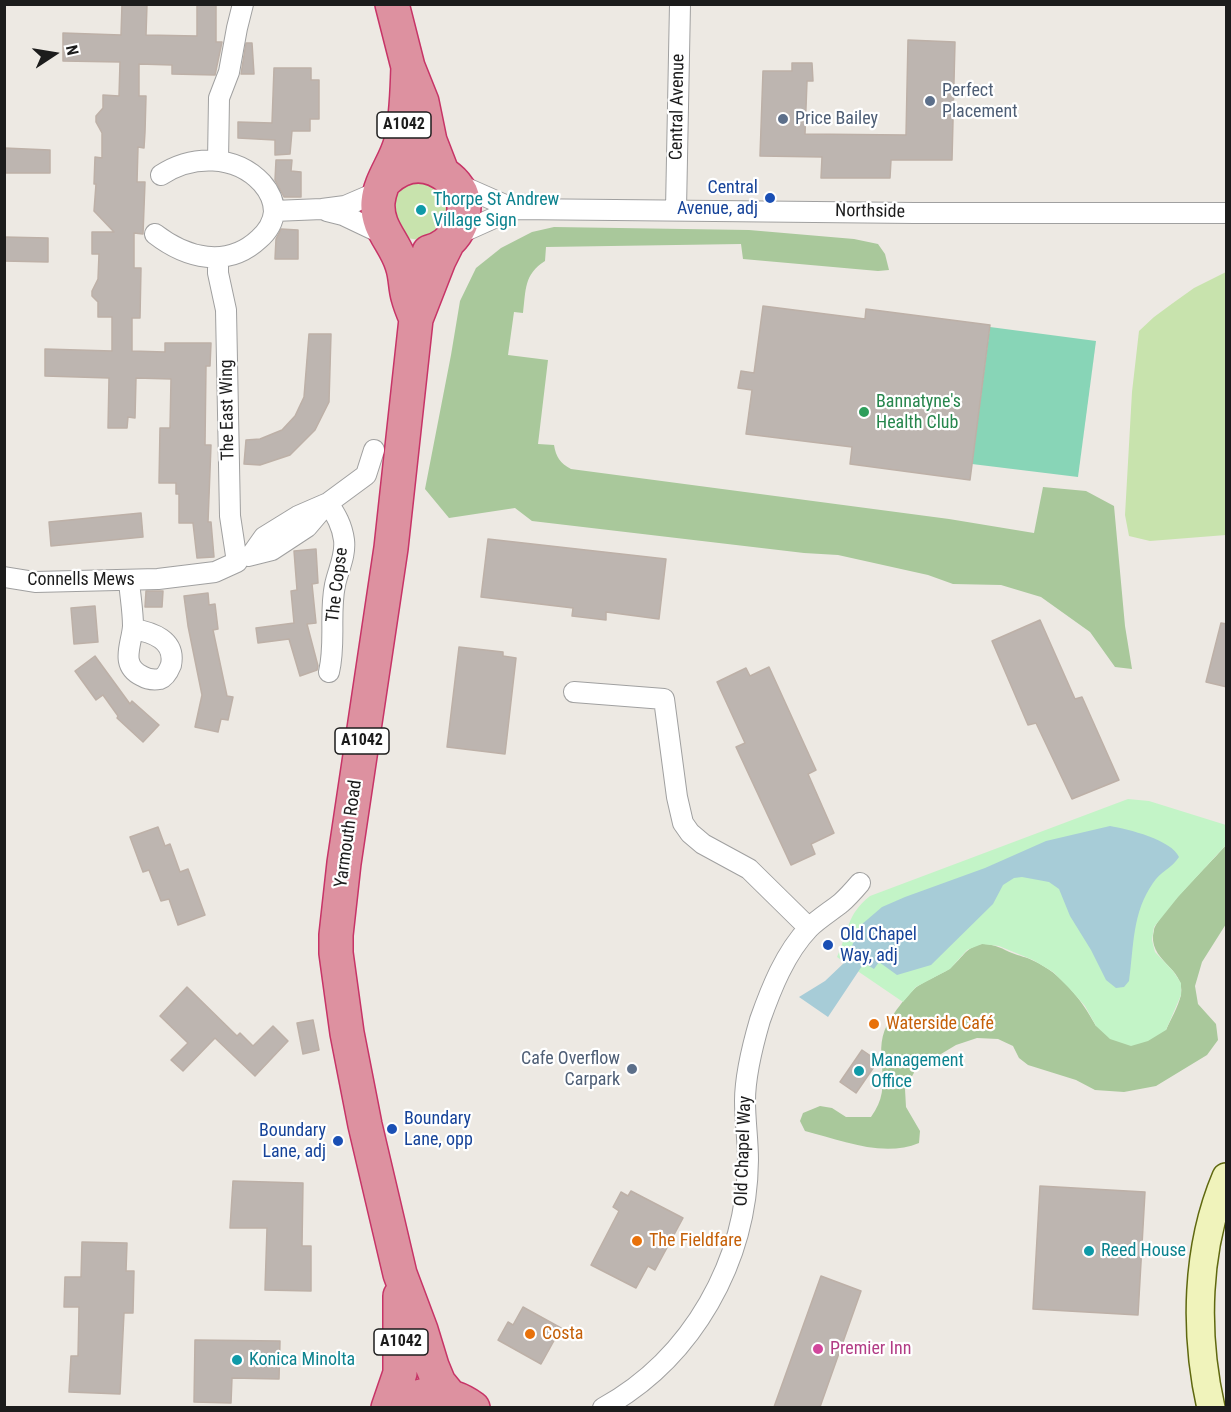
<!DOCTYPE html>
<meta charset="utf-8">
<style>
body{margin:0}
#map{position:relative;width:1231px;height:1412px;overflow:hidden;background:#ede9e3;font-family:"Roboto Condensed",sans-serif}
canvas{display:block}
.frame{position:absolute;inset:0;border:6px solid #1c1c1c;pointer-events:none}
.north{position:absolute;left:24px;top:24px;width:60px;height:60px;-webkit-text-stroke:4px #fff;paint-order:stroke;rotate:78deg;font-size:16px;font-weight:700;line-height:24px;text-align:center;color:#1c1c1c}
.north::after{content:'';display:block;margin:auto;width:21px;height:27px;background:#1c1c1c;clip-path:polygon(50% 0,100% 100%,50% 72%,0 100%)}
</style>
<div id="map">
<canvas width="1231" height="1412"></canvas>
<div class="frame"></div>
<div class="north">N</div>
</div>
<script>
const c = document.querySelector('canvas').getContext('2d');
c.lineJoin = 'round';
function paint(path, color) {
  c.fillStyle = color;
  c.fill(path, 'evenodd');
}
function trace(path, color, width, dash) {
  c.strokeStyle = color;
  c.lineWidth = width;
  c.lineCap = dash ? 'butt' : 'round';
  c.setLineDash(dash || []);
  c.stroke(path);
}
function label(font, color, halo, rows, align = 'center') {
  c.font = font + ' "Roboto Condensed",sans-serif';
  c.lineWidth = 4.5;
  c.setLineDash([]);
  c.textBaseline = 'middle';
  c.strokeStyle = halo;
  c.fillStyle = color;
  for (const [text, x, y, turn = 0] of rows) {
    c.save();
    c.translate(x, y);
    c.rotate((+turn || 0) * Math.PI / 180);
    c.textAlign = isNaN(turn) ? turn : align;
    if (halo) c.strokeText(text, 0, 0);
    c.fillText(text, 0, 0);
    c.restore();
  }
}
paint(new Path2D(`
 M416 181H425L447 197 448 224 426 241 407 238 394 225V198L407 184Z
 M1226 272V535L1150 541 1129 536 1125 515 1132 392 1139 331 1154 317 1173 303 1194 288Z`), '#c8e3ad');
paint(new Path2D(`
 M554 227 749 230 854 239 878 244 885 254 889 270 878 271 743 259 741 244 546 247 545 261C524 274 526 290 523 313L514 312 508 355 548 360 538 444 554 445C556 457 560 463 571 469L949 519 1034 533 1043 487 1086 491 1114 506 1125 626 1132 669 1115 667 1090 632 1041 597 1001 585 953 584 928 575 838 555 804 553 532 521 515 508 449 518 425 489 451 355 460 301 476 268 501 248 532 232Z
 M1226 845V924L1202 962 1195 986 1198 1004 1216 1024 1218 1040 1207 1055 1156 1086 1124 1092 1095 1090 1076 1080 1028 1065 1019 1058 1013 1046 998 1039 977 1038 956 1045 916 1069 905 1089 906 1107 920 1131 919 1143C883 1158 841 1140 805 1131L800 1121 803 1113 820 1106 832 1108 846 1117H871C896 1084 871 1056 887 1025 892 1015 909 992 918 986 927 980 937 976 946 971 959 964 965 946 982 944 993 943 1003 949 1012 953 1019 956 1027 957 1034 961 1062 974 1081 999 1096 1026L1166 1030C1171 1019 1178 1007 1181 995 1186 967 1146 961 1154 930 1158 913 1212 862 1226 845Z`), '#a9c89b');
paint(new Path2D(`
 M1128 799 1149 801 1226 825V845L1178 897 1154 927 1152 940 1155 952 1173 971 1181 983V995L1166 1030 1148 1041 1131 1046 1110 1039 1096 1026 1085 1006 1069 988 1053 972 1033 960 999 946 982 944 967 950 950 969 916 987 903 1002 837 957C849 931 846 915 870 896Z`), '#c3f4c7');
paint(new Path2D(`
 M990 327 1096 341 1078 477 972 464Z`), '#88d5b7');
paint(new Path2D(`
 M1110 826C1128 829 1172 840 1179 857 1172 868 1160 872 1153 883 1132 913 1134 946 1129 981L1124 987 1116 988 1106 980 1091 950 1070 916 1059 889 1049 882 1022 877 1014 878 1003 885 993 904 931 965 897 975 879 962 874 969 864 963 828 1017 799 997 825 981 845 962 861 925 882 907 905 897 985 868 1046 841Z`), '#a7ccd7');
const building = new Path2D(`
 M122 4H147L146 35 197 36V4H216V42H222L215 75 172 74V65L139 64V96H146L145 132 144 148 138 147 137 182H145L143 234 134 233V268H141L140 318H132V351L165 352V343H211L210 366H206L205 445H211L208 522H211L214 557 197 558 193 523H179V494H176V483H159L160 428H170L171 379 136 378 135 418 128 417 127 428H108L109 378 45 376V349L112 351V317H98V302L92 296V291L98 279 99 254H92V232H114L94 211 96 184H94L95 157 102 158V133L96 122V116L103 108V95L119 96 120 62 63 61V33L121 35Z
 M908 40 955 42 952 160H891L890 178H821L822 157 760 156 763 71H792V63H812L813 81H807L805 134 906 135Z
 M246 43H252L254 74H241Z
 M274 68H311V80H319V119H310V131H292L290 154 275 155V140L238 138V122L272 123Z
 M4 148 50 150V173H4Z
 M276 160H292L291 171 301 172V197H284L275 180Z
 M281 229 298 230V259H275L276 239Z
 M4 237 48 238V262L4 261Z
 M763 306 865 319 866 309 990 325 970 480 850 464 852 447 746 434 752 390 738 388 741 371 754 373Z
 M309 334H331L329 402 315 430 290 455 260 465 244 464 246 440 260 439 282 430 295 416 304 397Z
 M141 513 143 537 51 546 49 522Z
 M488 539 666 559 659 619 606 612V620L572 616 573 608 481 597Z
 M316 549 318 583 312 584 316 623 307 624 318 666 317 670 300 676 289 639 258 643 256 628 294 623 291 591 297 590 294 551Z
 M146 591H163L162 607H145Z
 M208 593 209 605 215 604 218 629 213 630 227 696 233 697 228 720 221 719 218 732 195 727 202 695 188 626 184 596Z
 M95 606 98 642 74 644 71 608Z
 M1040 620 1075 699 1082 697 1119 780 1072 799 1036 723 1028 725 992 641Z
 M1221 623 1227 624V687L1206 682Z
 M459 647 503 652V656L516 658 505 754 447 747Z
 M95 656 130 704 132 701 159 725 143 742 117 718 118 716 103 695 96 700 75 671Z
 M769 667 816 770 808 774 834 833 811 844 815 854 791 865 736 747 745 743 717 682 746 668 750 676Z
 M158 827 165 846 170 844 180 872 188 869 205 915 178 925 169 899 161 901 149 870 143 872 130 837Z
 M187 987 237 1036 240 1033 253 1046 273 1026 288 1041 255 1076 215 1038 183 1071 171 1060 188 1043 160 1016Z
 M313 1020 319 1050 303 1054 297 1023Z
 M862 1050 878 1061 856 1093 840 1082Z
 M233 1181 303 1183 302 1246H311V1291L265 1290 267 1228H230Z
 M1040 1186 1145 1192 1138 1315 1033 1309Z
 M631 1191 683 1218 655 1270 648 1266 636 1288 591 1265 619 1211 613 1207 621 1192 628 1196Z
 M82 1242 127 1243 126 1271H134L133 1313H124L120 1394 69 1392 71 1356H78L79 1307H64L65 1277H81Z
 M821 1276 861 1291 820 1407H774Z
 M523 1307 561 1328 541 1364 498 1340 508 1322 513 1325Z
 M195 1340 280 1341 279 1379 232 1378 231 1403 194 1402Z`);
paint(building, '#bdb5b0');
trace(building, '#bdb0a7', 1.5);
const street = new Path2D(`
 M218 161 219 98 229 72 237 28 243 4
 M455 183 514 209 915 213H1226
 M676 209 680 4
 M274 211 322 209 345 206 380 191
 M327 211 343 215 385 235
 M155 234C186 258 227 269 259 239 267 232 273 223 274 212 274 201 269 191 262 183 235 154 192 155 161 175
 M456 235 514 209
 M328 503C336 515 342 525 344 540 346 556 338 570 335 585 329 614 336 643 329 672
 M252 554 264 537 298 516 328 503 366 475 374 450
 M248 556 272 550 307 527 324 507
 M4 577 35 582 158 579 215 572 237 562 230 516 226 310 218 273V259
 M129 580C130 595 133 611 133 626 132 644 119 665 142 676 147 679 154 680 160 679 166 677 169 670 171 665 176 640 152 632 133 629
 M574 692 664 699 677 797 683 823 690 833 703 844 749 869 809 928
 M603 1408C693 1358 747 1261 748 1160 748 1140 745 1121 745 1101 745 1077 753 1044 760 1020 771 989 785 953 809 928 818 919 831 911 841 903 848 897 854 890 860 883`);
const secondary = new Path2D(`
 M1211 1408C1194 1332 1196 1248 1226 1177`);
const highway = new Path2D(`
 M392 4 408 67 422 102 430 141 442 172
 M408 67C407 91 407 117 401 141 396 162 380 180 378 202 376 228 395 242 402 265 406 276 405 287 408 297 410 305 413 312 416 319
 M386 180C405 162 428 161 449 178 454 182 458 187 461 193 471 217 454 246 429 252
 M448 1394 439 1383 432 1366 421 1330 400 1274 365 1125 347 1033 336 953V935L344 863 391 548 416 319 439 260 448 242
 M388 1408 400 1373V1296
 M392 1408C419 1391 447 1389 473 1408`);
trace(street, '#a0a0a0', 22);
trace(secondary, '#5f680f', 30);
trace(highway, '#c73467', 36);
trace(street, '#fff', 20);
trace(secondary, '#f0f3bb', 27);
trace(highway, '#dd91a0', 33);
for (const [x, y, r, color] of [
 [930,101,6,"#5c6f8a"],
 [783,119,6,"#5c6f8a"],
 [770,198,6,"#1a4fb4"],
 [421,210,6,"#0f9aa8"],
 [864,412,6,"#2e9e5b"],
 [828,945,6,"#1a4fb4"],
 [874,1024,6,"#e8710a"],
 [632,1069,6,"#5c6f8a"],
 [859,1071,6,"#0f9aa8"],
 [392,1129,6,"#1a4fb4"],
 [338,1141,6,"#1a4fb4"],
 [637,1241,6,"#e8710a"],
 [1089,1251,6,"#0f9aa8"],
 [530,1334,6,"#e8710a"],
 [818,1349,6,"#d1479c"],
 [237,1360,6,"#0f9aa8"]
]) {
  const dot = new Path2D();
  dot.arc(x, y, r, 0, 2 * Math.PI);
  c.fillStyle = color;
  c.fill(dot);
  trace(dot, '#fff', 2);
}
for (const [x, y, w] of [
 [404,125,54],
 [362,741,54],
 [401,1342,54]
]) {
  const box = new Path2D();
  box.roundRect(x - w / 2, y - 13, w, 26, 4.5);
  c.fillStyle = '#fff';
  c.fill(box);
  trace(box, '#1c1c1c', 1.5);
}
label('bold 16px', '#1c1c1c', null, [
 ["A1042",404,125],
 ["A1042",362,741],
 ["A1042",401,1342]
]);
label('18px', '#4e5e75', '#fff', [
 ["Perfect",942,91],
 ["Placement",942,112],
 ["Price Bailey",795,119],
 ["Cafe Overflow",620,1059,"right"],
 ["Carpark",620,1080,"right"]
], 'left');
label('18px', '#1c1c1c', '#fff', [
 ["Central Avenue",678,107,-89],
 ["Northside",870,212,1],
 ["The East Wing",228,410,-91],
 ["Connells Mews",81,580],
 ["The Copse",338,585,-83],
 ["Yarmouth Road",349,834,-82],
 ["Old Chapel Way",744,1151,-88]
]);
label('18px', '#164399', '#fff', [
 ["Central",758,188],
 ["Avenue, adj",758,209],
 ["Old Chapel",840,935,"left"],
 ["Way, adj",840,956,"left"],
 ["Boundary",404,1119,"left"],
 ["Lane, opp",404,1140,"left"],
 ["Boundary",326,1131],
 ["Lane, adj",326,1152]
], 'right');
label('18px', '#0d838f', '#fff', [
 ["Thorpe St Andrew",433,200],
 ["Village Sign",433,221],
 ["Management",871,1061],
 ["Office",871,1082],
 ["Reed House",1101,1251],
 ["Konica Minolta",249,1360]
], 'left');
label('18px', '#27864d', '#fff', [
 ["Bannatyne's",876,402],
 ["Health Club",876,423]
], 'left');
label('18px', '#c56008', '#fff', [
 ["Waterside Café",886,1024],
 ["The Fieldfare",649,1241],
 ["Costa",542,1334]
], 'left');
label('18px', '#b23c85', '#fff', [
 ["Premier Inn",830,1349]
], 'left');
</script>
